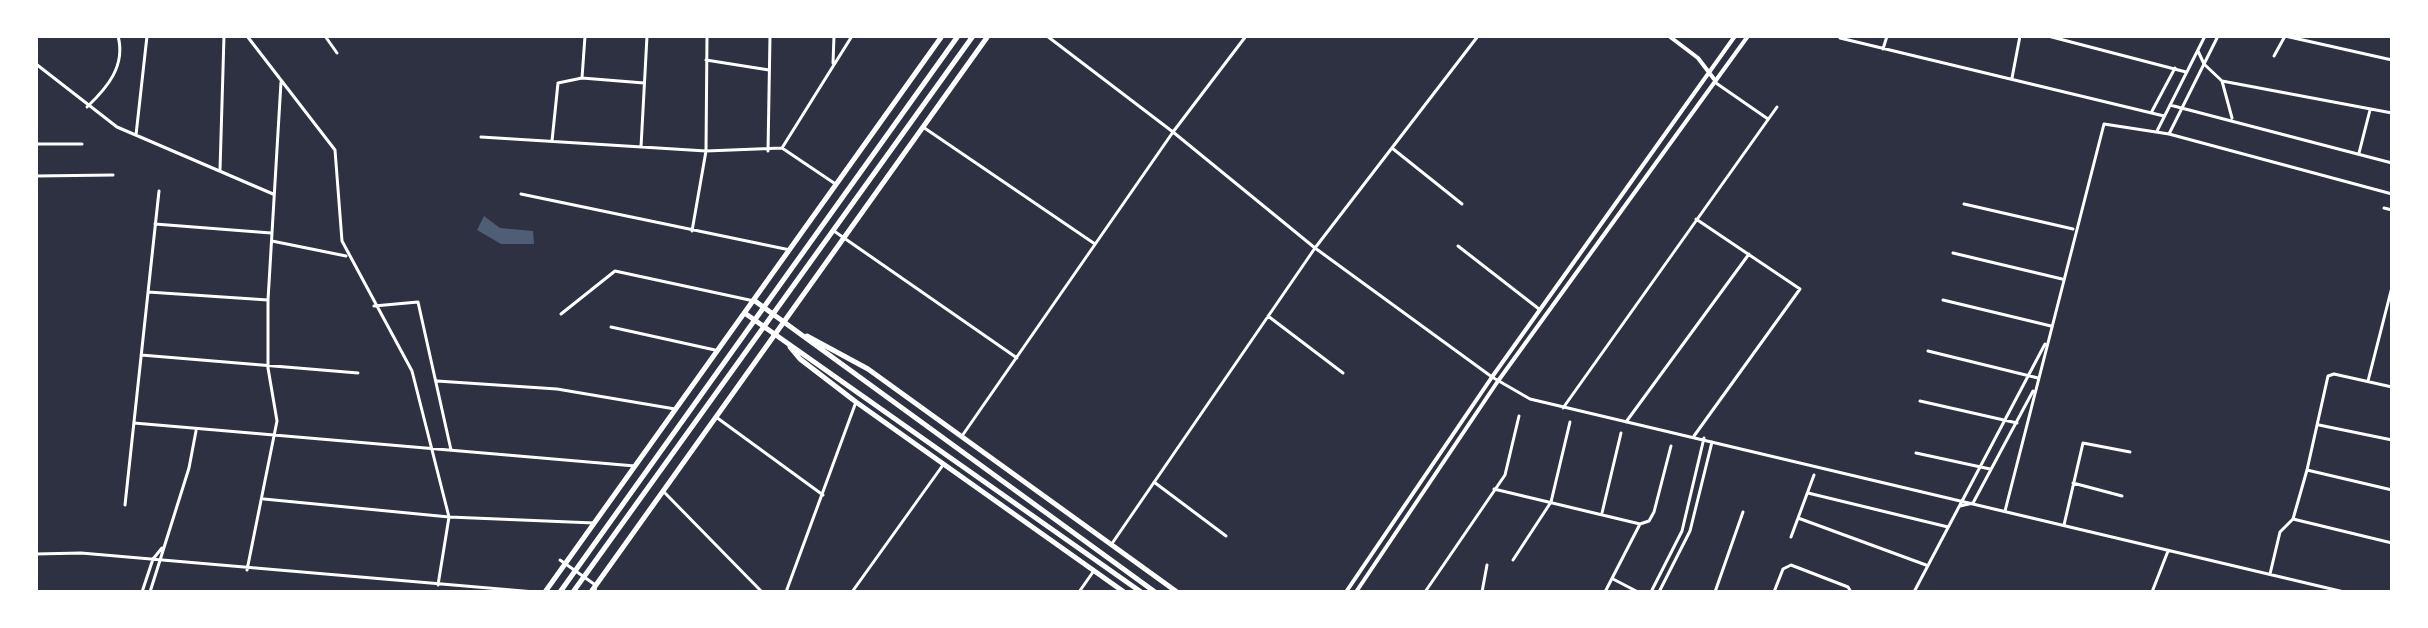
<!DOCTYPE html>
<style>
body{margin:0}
#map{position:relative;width:2428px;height:628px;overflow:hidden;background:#2d3142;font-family:"Source Sans 3",sans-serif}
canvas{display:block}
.frame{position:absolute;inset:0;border:38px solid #fff;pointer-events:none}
</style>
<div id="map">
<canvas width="2428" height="628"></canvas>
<div class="frame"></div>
</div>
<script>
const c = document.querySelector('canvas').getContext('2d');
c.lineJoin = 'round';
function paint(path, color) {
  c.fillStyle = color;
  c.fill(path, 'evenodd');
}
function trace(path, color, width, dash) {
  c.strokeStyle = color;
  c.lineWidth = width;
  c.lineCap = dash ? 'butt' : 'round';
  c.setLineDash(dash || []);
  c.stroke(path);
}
paint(new Path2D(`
 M484 216 500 228 533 231 534 244H501L477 230Z`), '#4f5d75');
trace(new Path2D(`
 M560 560 594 584 596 592`), '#fff', 3);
trace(new Path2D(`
 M247 36 335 150 342 241 412 371 449 517 438 585
 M325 36 337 53
 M1047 36 1173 132 1315 248 1492 377 1530 399 2344 592
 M2048 36 2186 72
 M2285 36 2392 60
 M1840 38 2164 116
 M1883 49 1887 36
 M2198 51 2204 64 2222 81 2392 113
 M2274 56 2285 36
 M706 60 769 70
 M833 63 834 36
 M36 64 117 127 273 194
 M582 78 585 36
 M2012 78 2020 36
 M2222 81 2232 118
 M1716 83 1768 119
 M2170 105 2392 163
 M87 107C107 88 126 66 118 36
 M2151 113 2175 68
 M923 127 1095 244
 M2157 131 2205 36
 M2169 134 2218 36
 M136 135 147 36
 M481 137 706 151 782 148 834 183
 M552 141 558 83 582 78 644 83
 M36 144H82
 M641 147 647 36
 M782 148 852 36
 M1392 148 1462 204
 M768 151 770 36
 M2359 153 2370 110
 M220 170 224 36
 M36 176 113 175
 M521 194 790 250
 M1964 204 2073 229
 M2384 208 2392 210
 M155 224 271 233
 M692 231 706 151 707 36
 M834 231 1017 358
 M272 241 346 256
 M1458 246 1539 309
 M1953 253 2062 279
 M148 292 268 300
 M1943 300 2051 326
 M374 306 418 302 451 450
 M561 314 615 271 754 301
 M1268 316 1343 373
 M611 327 715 350
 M1928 351 2038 378
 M141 355 358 373
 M437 381 557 389 675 409
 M2368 381 2392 287
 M1920 401 2017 423
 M1563 408 1777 107
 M716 417 823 495
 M1626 422 1749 254
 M134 423 635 466
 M2319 425 2392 440
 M962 436 1173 132 1246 36
 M1694 436 1800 289 1696 219
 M1916 453 1990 469
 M2307 470 2392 490
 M1154 482 1226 536
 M2073 483 2122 496
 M1494 489 1640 524
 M664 492 762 592
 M1808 493 1948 527
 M264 499 449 517 594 523
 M125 505 159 191
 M1960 506 1973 503 2033 391
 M2005 511 2104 124 2169 134 2392 194
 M1602 513 1621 433
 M1798 518 1926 565
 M2293 519 2392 543
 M1640 524 1649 521 1654 512 1671 446
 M2064 525 2083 443 2130 452
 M1791 537 1814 475
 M1111 545 1315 248 1478 36
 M36 554 81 553 535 592
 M1513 560 1551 502 1570 422
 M247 570 277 421 268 368V300L281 82
 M2270 574 2280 532 2293 519 2307 470 2328 376 2334 374 2392 387
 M1613 579 1638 592
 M142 592 153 559 162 548
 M150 592 189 468 196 431
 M786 592 856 402
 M852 592 943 465
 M1079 592 1093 572
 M1425 592 1505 475 1519 416
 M1482 592 1487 565
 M1605 592 1640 524
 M1651 592 1682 531 1704 438
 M1659 592 1690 531 1712 442
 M1715 592 1743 512
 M1774 592 1783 569 1791 565 1848 587 1851 592
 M1914 592 2045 344
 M2152 592 2168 551`), '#fff', 3);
trace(new Path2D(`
 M1669 36 1698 58 1714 79
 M1346 592 1492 377 1735 36
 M1356 592 1498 381 1748 36`), '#fff', 4);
trace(new Path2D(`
 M545 592 942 36
 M591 592 988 36`), '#fff', 5);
trace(new Path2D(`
 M755 301 1155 592
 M746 314 1141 592
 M807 336 868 369 1177 592
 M790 347 800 359 856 402 1124 592
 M560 592 958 36
 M573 592 973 36`), '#fff', 5);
</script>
